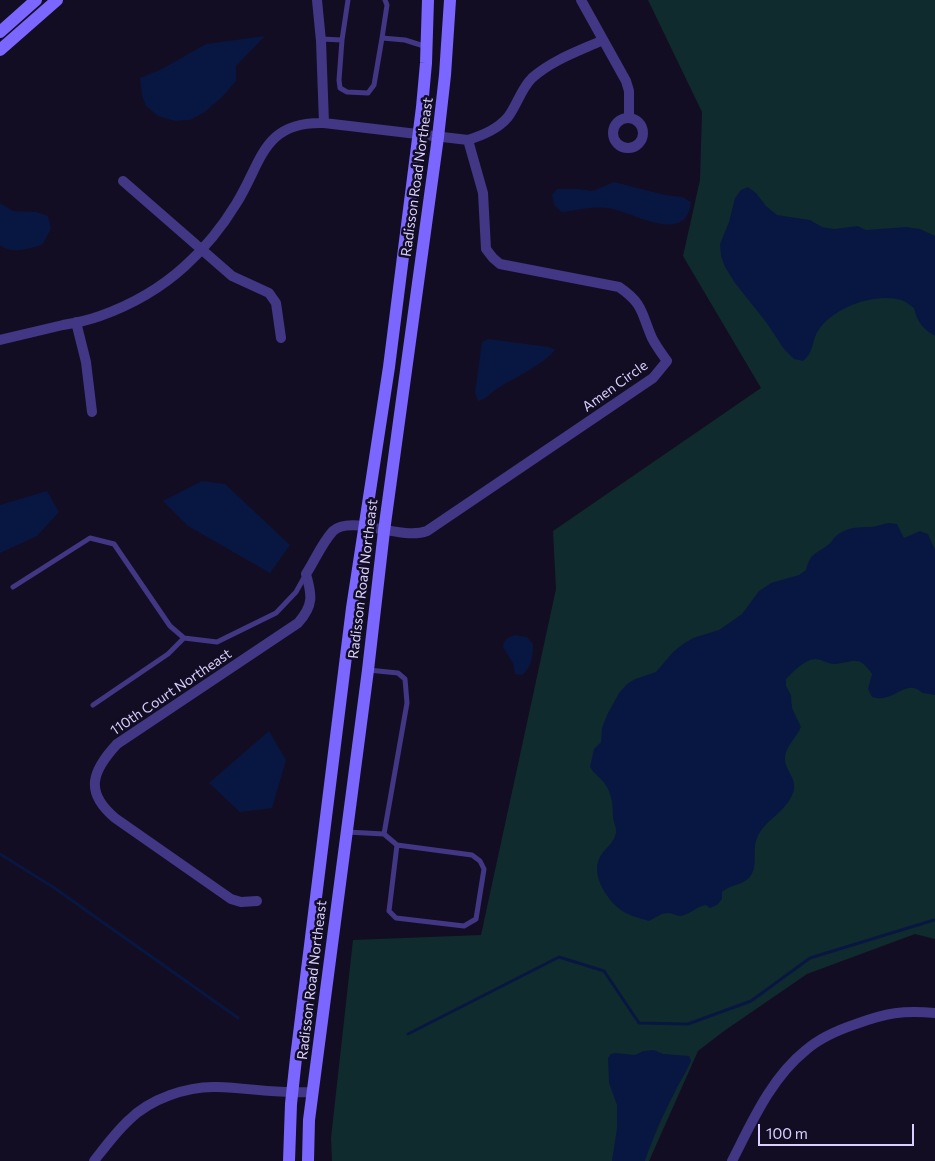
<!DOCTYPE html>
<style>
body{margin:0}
#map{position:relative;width:935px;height:1161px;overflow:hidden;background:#130d23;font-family:Commissioner,sans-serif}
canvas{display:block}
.scale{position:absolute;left:758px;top:1124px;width:156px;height:22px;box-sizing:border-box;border:2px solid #dad0ff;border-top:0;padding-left:6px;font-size:15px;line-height:18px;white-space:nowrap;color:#dad0ff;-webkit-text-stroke:4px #130d23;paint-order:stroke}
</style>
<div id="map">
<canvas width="935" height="1161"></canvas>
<div class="scale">100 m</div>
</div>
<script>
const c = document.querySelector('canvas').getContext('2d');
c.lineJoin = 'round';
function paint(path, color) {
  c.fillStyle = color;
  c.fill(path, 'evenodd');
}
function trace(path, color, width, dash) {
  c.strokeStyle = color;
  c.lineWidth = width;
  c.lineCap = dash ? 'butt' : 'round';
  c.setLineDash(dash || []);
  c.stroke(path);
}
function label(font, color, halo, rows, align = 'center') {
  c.font = font + ' Commissioner,sans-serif';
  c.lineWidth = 5;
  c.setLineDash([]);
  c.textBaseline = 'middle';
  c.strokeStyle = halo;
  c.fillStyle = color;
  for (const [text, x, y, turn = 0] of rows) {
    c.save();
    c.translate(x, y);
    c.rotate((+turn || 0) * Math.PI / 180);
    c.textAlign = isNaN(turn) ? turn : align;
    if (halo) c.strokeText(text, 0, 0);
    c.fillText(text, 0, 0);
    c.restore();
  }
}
paint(new Path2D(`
 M648 0H935V939L915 934 807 974 724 1031 698 1051 649 1161H332L331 1138 353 940 481 935 556 589 553 531 761 388 683 256 700 180 702 112Z`), '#102b2d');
paint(new Path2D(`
 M265 36 236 66V81L223 96 205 112 190 120 175 121 158 116 146 106 142 95 140 78 160 70 206 44Z
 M614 182 665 195 682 197 691 202C686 247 632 211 608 208 592 206 578 210 562 212L554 205 552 195 557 189H578L593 191Z
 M748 187 756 193 766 206 777 215 810 220 822 227 834 229 858 226 866 230 906 227 920 229 935 236V336C923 329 917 322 914 308 910 305 905 301 901 300 875 292 832 308 818 331 811 342 815 351 803 361L794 359 784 349 766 322 735 283 725 267 721 256 720 244 729 222 735 198 741 190Z
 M0 203 13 211 36 212 48 216 51 229 42 245C29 248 12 255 0 245Z
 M488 339 549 347 555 350C540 367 517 376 498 388 491 392 487 399 478 401L475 393 482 342Z
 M202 481 225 484 290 545 270 573 188 526 163 501Z
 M47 491 59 512 37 536 0 553V505Z
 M889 523 897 524 904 538 920 531 928 534 935 550V695C931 694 927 694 923 693 920 691 916 688 913 688 901 686 890 703 872 697L868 689 872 674C858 653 853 663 834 664 828 664 821 659 815 659 804 660 794 671 786 679V686L791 695 792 708 801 727C797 737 786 746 785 757 784 769 796 777 794 789 790 809 768 818 759 834 750 849 760 866 749 878 742 885 730 885 722 892V899L717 905 710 908 706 905C697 906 692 913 684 915 678 918 674 913 668 913 661 913 655 918 649 921 639 918 626 915 617 907 605 896 592 875 599 859 603 849 614 844 616 833 617 829 614 823 613 818 613 806 612 794 605 784 601 778 594 774 590 767L594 749 601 742 602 728 607 715 619 693 627 684 635 679 656 672 673 652 683 644 693 638 719 630 742 614 759 591 771 583 799 575 806 570C811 551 816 555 829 544 832 542 833 538 836 536 847 527 857 527 870 527 876 527 882 524 889 523Z
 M514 635 527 637 533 644C533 656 532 667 522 675L515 674 513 663 503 647C504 640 507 638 514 635Z
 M269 731 286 760 272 808 240 812 209 783Z
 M654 1050 663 1054 689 1056 691 1061C686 1073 680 1081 675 1092 663 1115 653 1137 645 1161H612L617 1128V1105L609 1083 608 1058 611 1054 615 1053 635 1055 643 1051Z`), '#081741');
trace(new Path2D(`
 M0 854 56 889 238 1018
 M408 1034 559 957 604 971 639 1023 688 1024 751 1001 810 958 934 920`), '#081741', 3);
trace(new Path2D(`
 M385 0 387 5 382 38 405 40 427 47
 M321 39 342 40 348 0
 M342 40 339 80 340 88 347 92 368 93 374 85 382 38
 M13 587 90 538 114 544 170 626 184 638 217 642 276 613 296 592 306 574
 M93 705 168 654 184 638
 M347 832 384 834 407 703 405 679 398 673 368 670
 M384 834 397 845 472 855 480 861 484 869 476 919 464 926 396 918 389 911 397 845`), '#423784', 5);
trace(new Path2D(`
 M317 0 321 41 324 123
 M581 0 626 81 629 91V118
 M613 133a15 15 0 1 1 30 0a15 15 0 1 1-30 0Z
 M123 181 232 276 269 293 276 303 281 338
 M76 322 86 362 92 412
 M0 340C21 335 42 330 63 325 75 323 89 320 100 316 131 305 161 288 185 266 205 248 222 227 236 204 262 163 262 121 324 123L468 140C483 135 498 129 508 117 517 105 521 89 532 78 552 60 579 51 603 40
 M257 901 241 902 231 899 115 818C84 792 92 771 117 744L298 623C314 605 312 595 306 574 315 560 322 543 333 531 352 514 400 541 427 531L653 378 667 361C662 354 656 346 652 338 641 313 644 304 619 287L500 264 493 258 486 249 483 193 468 140
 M94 1161C105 1147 116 1132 129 1120 150 1099 187 1086 217 1087 249 1088 280 1094 313 1092
 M732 1161C752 1122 771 1078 806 1050 821 1037 838 1030 856 1024 886 1013 903 1010 935 1013`), '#423784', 10);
trace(new Path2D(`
 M0 32 36 0
 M0 50 57 0
 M289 1161 291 1104 296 1058 352 608 389 367 422 107 426 63 428 0
 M308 1161 309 1120 368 670 384 531 438 137 445 75 450 0`), '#7b67ff', 12);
label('14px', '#dad0ff', '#130d23', [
 ["Radisson Road Northeast",417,177,-82],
 ["Amen Circle",615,386,-36],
 ["Radisson Road Northeast",363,579,-83],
 ["110th Court Northeast",171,692,-34],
 ["Radisson Road Northeast",312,980,-83]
]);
</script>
